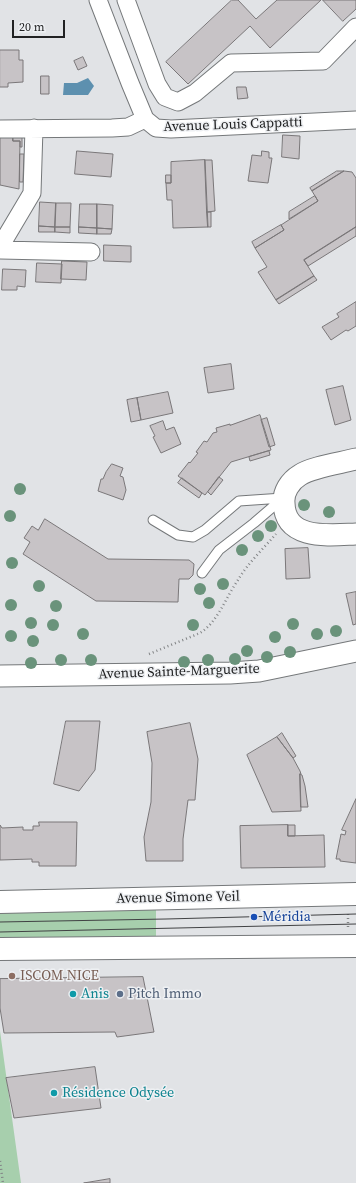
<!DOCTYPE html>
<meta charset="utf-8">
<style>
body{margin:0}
#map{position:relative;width:356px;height:1183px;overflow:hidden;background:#e1e3e6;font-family:"Source Serif 4",serif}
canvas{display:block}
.scale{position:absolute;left:12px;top:20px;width:53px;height:18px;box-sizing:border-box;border:2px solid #212223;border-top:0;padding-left:5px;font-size:12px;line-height:14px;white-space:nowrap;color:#212223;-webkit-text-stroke:3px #eef0f3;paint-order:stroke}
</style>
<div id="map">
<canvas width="356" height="1183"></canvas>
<div class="scale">20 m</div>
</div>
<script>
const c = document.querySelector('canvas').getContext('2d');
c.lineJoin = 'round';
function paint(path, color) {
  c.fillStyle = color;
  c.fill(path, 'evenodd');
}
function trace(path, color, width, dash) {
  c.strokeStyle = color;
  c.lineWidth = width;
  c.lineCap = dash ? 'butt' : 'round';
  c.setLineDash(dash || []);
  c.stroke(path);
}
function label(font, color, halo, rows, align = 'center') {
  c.font = font + ' "Source Serif 4",serif';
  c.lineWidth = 3;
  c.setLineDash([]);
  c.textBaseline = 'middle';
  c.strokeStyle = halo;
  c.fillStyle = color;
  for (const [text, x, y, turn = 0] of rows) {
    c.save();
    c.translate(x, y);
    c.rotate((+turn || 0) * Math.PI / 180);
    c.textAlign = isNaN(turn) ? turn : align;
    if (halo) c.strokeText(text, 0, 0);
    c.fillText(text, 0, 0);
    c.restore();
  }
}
paint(new Path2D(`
 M156 906V940L0 941V911Z
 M0 1031 21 1183H0Z`), '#a7cfad');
paint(new Path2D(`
 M88 78 94 86 88 95H63L64 83H77Z`), '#5d90af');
const building = new Path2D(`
 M232 0H238L256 19 277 0H321L270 48 250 26 188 84 166 62Z
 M323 0H356V9L343 21Z
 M0 50H19V60H23V82L8 83V87H0Z
 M83 57 87 66 78 70 74 61Z
 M41 76H49V94H41Z
 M237 87H246L248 98 238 99Z
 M283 135 300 136 299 159 282 157Z
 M13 136V141H20L19 189 0 185V138Z
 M13 136H22V147H20V141H13Z
 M77 151 113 154 111 177 75 174Z
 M262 151 269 152V158H272L268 183 248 181 252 155 261 156Z
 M20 154H24L23 182H20Z
 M205 160 208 227 173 228 172 200H167L166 183H171V162Z
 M205 160H212L215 211 207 212Z
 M337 171H344L312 191 310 188Z
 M344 171 352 172 356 178V227L304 260 314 276 276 300 258 272 267 267 255 248 284 230 281 225 318 201 312 191Z
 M166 175H171V183H166Z
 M315 196 318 201 289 219V212Z
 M40 202 56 203 55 227 39 226Z
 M56 203H71L70 227H55Z
 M80 204H97V228L79 227Z
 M97 204 113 205 112 229 97 228Z
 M207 212H211V227H208Z
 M281 225 284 230 255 248 252 242Z
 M39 226 55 227V232H39Z
 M55 227H70V233L55 232Z
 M79 227 97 228V234L79 233Z
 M356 227V236L308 266 304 260Z
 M97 228 112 229 111 234H97Z
 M104 245 131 246V262L104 261Z
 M62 261 87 262 86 280 61 279Z
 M37 263 62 264 61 283 36 282Z
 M3 269 26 270 25 287 17 286V290H2Z
 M314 276 317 280 279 304 276 300Z
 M356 302V326L348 331 346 330 331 340 322 327 339 317 337 314Z
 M231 364 234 389 208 393 204 368Z
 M343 386 351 420 335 425 326 390Z
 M168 392 173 413 141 420 137 398Z
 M137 398 141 420 131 422 127 400Z
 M260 415 271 450 231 462 205 495 178 476 189 462 190 463 198 453 196 452 204 441 207 442 213 433 217 432 216 428 230 424V425Z
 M267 418 275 445 269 447 261 420Z
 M163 421 166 430 174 427 181 444 161 453 153 437 155 436 150 426Z
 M269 451 270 455 250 461 249 457Z
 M112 464 123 468 120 476 123 477 126 490 123 500 98 491 101 479H103L106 472Z
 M219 477 223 480 211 495 208 492Z
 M182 478 202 493 199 498 178 483Z
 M45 519 108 559 189 560 194 564 193 575 189 579H179L178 602 96 601 23 554 30 542 24 538 32 526 38 530Z
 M308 548 310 578 286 579 285 549Z
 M356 592V624L353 625 346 594Z
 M66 721H100L95 770 79 791 54 784Z
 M190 723 198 759 195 800H188L183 839V861H146L144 837 151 802 152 763 147 732Z
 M282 733 296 756 293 758 277 737Z
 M277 737 293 758 300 771 301 774H300L301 811 272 812 247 755Z
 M300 774 302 775 305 786 308 807H301Z
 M356 799V863L340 861V859H336L341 834 345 835 346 831 342 830Z
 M39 822H77L76 866H39V862H32V859L0 860V825L2 828 23 827V830H33V826H39Z
 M288 825H295V836H288Z
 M288 825V836L324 835 325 867 241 868 240 826Z
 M143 977 154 1032 117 1037 115 1032 4 1033 0 1008V979Z
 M95 1067 101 1108 14 1118 6 1078Z
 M110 1179V1183H84Z`);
paint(building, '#c7c3c6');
trace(building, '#7a7779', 1);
const service = new Path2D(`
 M153 520 178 535 193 537 205 530 239 501 283 498
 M202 573 219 550 254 523 282 499`);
const minor = new Path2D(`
 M98 0 130 83 145 119 156 128 171 129 356 120
 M126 0 157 84 165 97 178 102 195 93 231 63 323 61 356 27
 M0 129 112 128 128 127 145 119
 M0 247 32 193 34 128
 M0 250 91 252`);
const tertiary = new Path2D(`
 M356 459C341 463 312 467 300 475 290 481 283 492 284 503 285 541 330 535 356 534
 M0 676 230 673 259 671 356 651`);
const secondary = new Path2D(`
 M0 902 356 894
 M0 949 356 946`);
trace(service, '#75787a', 11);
trace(minor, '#75787a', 19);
trace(tertiary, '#75787a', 23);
trace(secondary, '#75787a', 24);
trace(new Path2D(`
 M149 654 200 633C218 622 226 597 238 580 248 563 263 549 276 534
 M348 914V927
 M0 1161 3 1183`), '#828486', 2.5, [1, 3]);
trace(service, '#fff', 9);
trace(minor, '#fff', 17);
trace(tertiary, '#fff', 21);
trace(secondary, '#fff', 22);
trace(new Path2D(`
 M0 922 166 919 356 914
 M0 932 356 924`), '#414244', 1);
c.fillStyle = '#6a937b';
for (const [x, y] of [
 [20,489],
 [304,505],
 [329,512],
 [10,516],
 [271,526],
 [258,536],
 [242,550],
 [12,563],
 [223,584],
 [39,586],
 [200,589],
 [209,603],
 [11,605],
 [56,606],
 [31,623],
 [293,624],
 [53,625],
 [193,625],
 [336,631],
 [83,634],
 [317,634],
 [11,636],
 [275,637],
 [33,641],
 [247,651],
 [290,652],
 [267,657],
 [235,659],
 [61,660],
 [91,660],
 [208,660],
 [184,662],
 [31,663]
]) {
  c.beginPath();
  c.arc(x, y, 6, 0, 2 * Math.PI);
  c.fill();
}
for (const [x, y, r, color] of [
 [254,917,4,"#1a4fb4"],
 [12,976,4,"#8d6e63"],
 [73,994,4,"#0f9aa8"],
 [120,994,4,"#5c6f8a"],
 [54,1093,4,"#0f9aa8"]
]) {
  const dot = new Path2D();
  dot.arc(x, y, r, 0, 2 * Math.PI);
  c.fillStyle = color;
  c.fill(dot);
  trace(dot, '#eef0f3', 1.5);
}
label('14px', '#212223', '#eef0f3', [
 ["Avenue Louis Cappatti",233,125,-2],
 ["Avenue Sainte-Marguerite",179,672,-2],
 ["Avenue Simone Veil",178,898,-1]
]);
label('14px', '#164399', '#eef0f3', [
 ["Méridia",262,917]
], 'left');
label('14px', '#785e54', '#eef0f3', [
 ["ISCOM NICE",20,976]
], 'left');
label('14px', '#0d838f', '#eef0f3', [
 ["Anis",81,994],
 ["Résidence Odysée",62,1093]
], 'left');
label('14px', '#4e5e75', '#eef0f3', [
 ["Pitch Immo",128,994]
], 'left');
</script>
